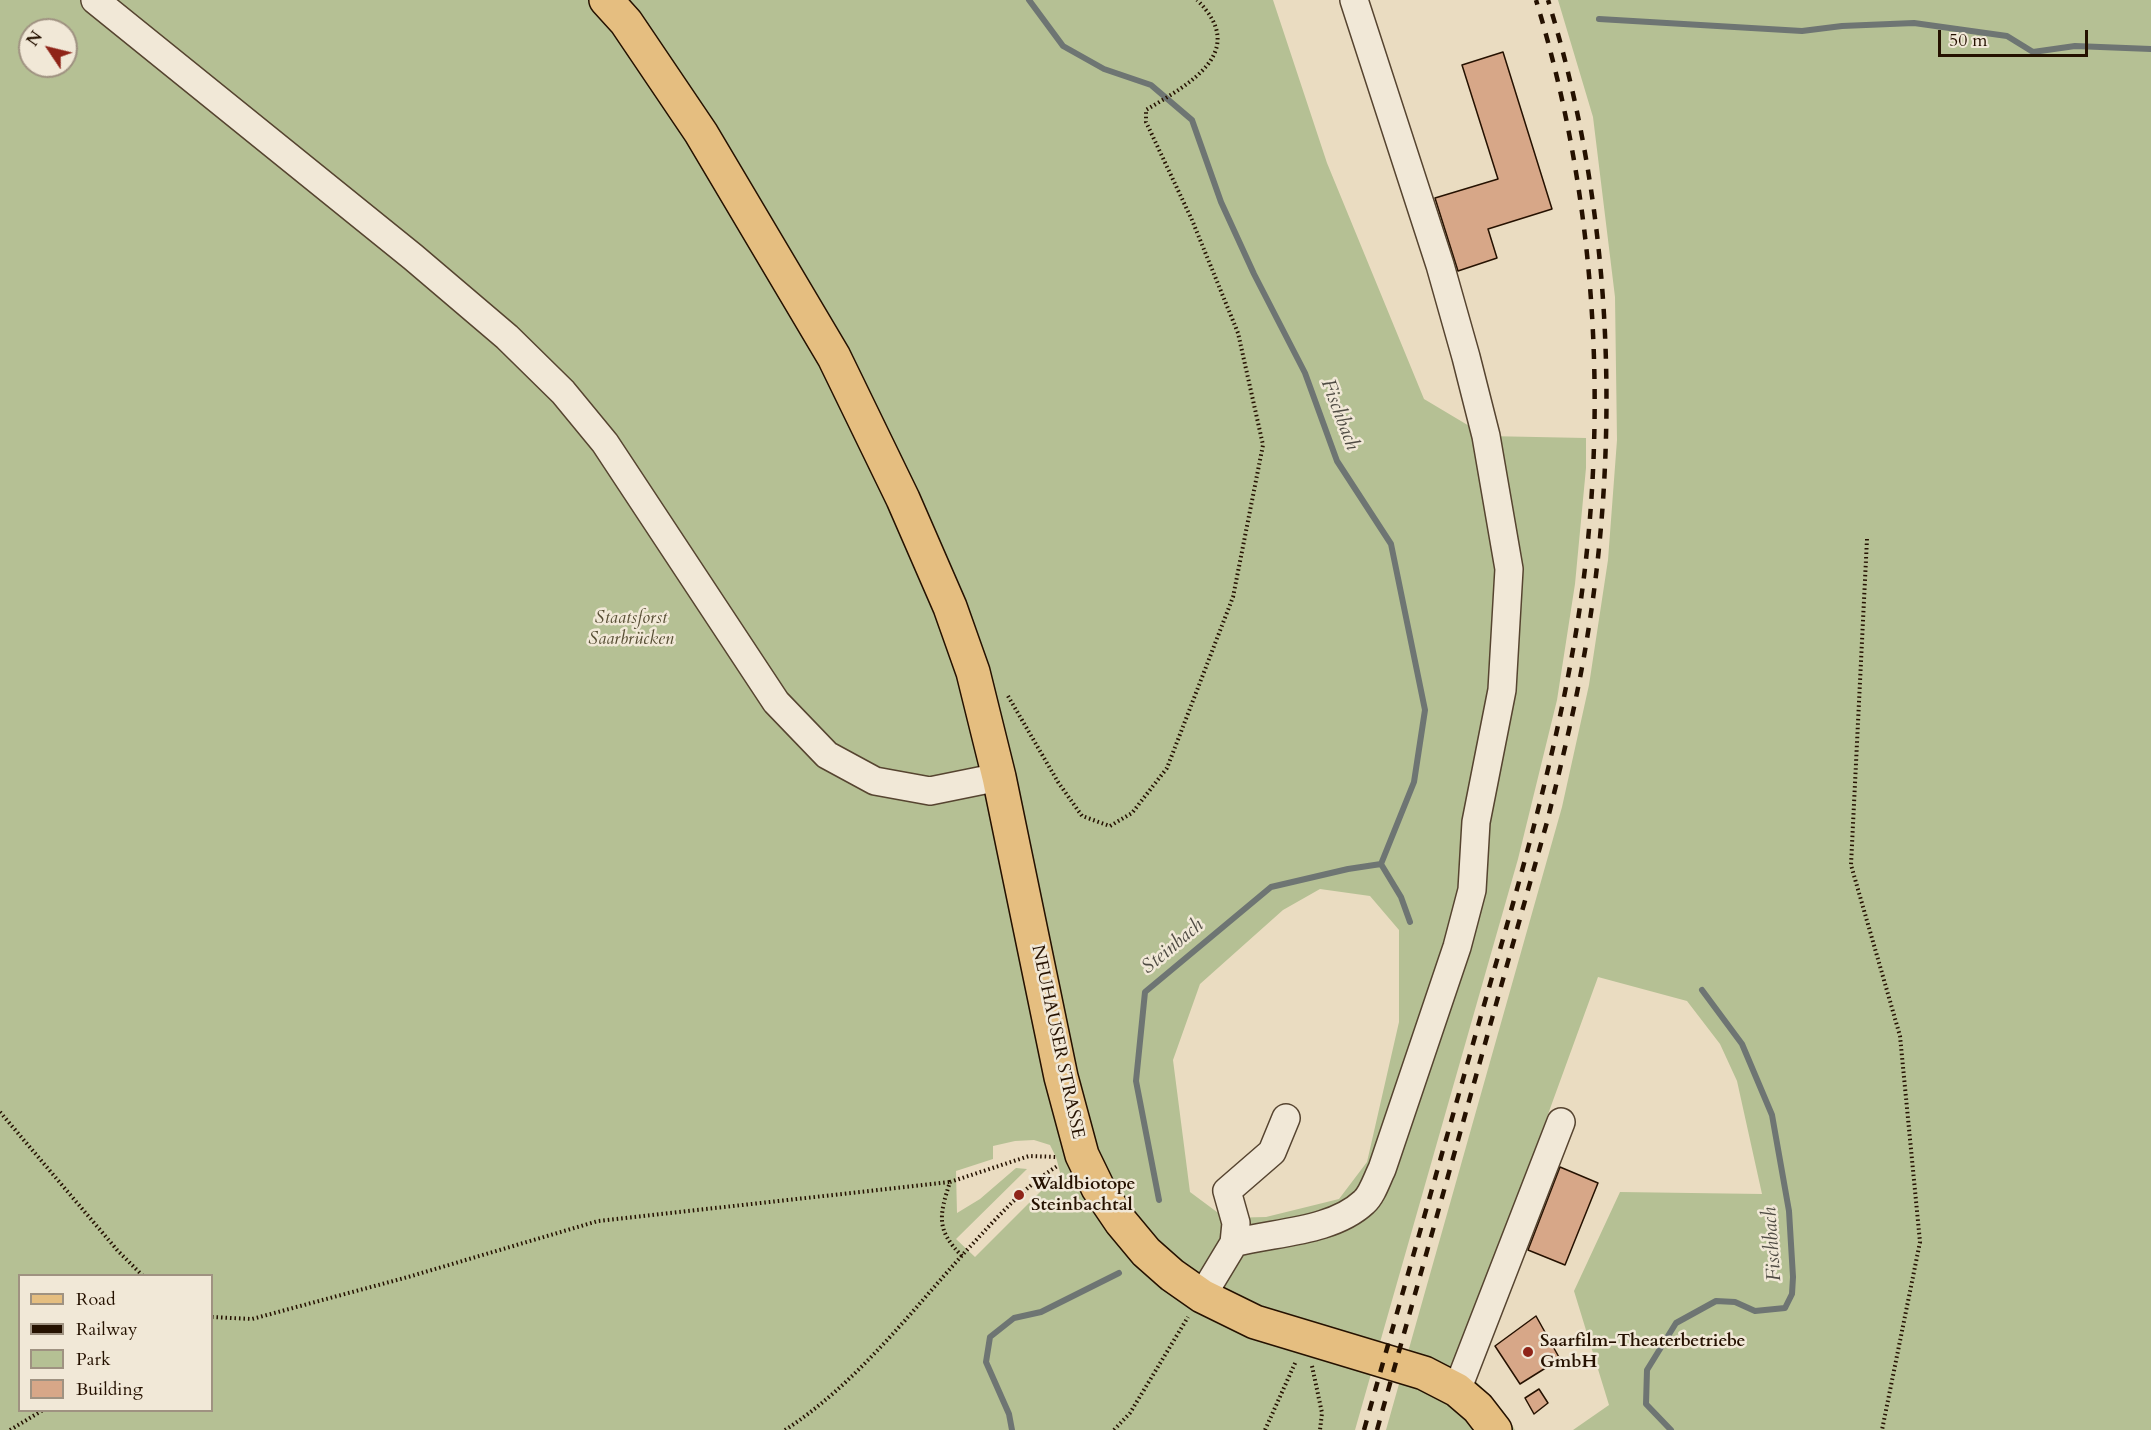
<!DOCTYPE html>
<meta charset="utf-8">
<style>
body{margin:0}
#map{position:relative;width:2151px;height:1430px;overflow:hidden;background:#eadcc1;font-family:Cardo,serif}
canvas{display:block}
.legend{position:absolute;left:18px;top:1274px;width:195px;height:138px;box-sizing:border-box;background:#f1e8d7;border:2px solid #9f9281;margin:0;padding:8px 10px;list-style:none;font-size:18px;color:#251100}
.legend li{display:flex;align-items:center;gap:12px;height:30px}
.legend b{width:30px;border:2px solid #9f9281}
.north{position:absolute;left:18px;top:18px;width:60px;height:60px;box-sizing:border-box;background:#f1e8d7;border:2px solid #9f9281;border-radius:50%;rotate:305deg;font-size:16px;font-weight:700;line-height:24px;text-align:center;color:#251100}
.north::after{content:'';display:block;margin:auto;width:21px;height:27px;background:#8f2418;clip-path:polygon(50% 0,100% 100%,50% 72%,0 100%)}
.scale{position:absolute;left:1938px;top:30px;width:150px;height:27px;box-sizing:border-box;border:3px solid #251100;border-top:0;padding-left:8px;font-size:18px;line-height:21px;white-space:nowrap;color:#251100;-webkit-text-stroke:4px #f1e8d7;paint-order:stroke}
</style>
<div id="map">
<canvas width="2151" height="1430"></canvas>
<ul class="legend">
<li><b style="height:8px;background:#e5be80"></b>Road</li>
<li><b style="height:8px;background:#251100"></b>Railway</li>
<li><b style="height:16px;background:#b5c094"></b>Park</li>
<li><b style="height:16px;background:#d7a788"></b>Building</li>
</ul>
<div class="north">N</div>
<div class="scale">50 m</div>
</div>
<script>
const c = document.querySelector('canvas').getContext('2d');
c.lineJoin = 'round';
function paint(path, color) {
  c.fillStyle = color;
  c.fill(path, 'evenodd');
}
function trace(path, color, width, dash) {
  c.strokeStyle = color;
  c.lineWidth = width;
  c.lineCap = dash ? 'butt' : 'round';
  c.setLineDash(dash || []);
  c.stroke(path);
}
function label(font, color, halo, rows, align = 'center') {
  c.font = font + ' Cardo,serif';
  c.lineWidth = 5;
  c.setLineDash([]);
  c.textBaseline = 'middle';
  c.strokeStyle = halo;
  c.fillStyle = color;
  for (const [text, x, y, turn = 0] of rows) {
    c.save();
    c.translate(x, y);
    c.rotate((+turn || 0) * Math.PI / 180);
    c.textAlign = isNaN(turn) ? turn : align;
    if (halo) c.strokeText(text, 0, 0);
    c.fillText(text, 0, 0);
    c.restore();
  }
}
paint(new Path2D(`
 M0 0H1273L1327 163 1424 399 1486 436 1586 438V468L1575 584 1557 700 1518 859 1355 1430H0ZM30 30H66V66H30ZM1320 889 1370 896 1399 930V1022L1367 1162 1339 1199 1266 1217 1225 1218 1190 1192 1173 1060 1200 984 1283 910ZM1034 1140 1050 1145 1056 1157 1061 1176 1041 1191 975 1257 956 1239 1027 1169 1016 1168 980 1199 957 1213 956 1171 993 1159V1146L1015 1141ZM20 1276H212V1410H20Z
 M1558 0H2151V1430H1573L1609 1405 1574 1291 1620 1192 1762 1194 1737 1081 1720 1044 1687 1001 1598 977 1457 1364C1478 1383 1502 1404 1515 1430H1386L1562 807 1589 685 1608 560 1617 440 1615 297 1593 117Z`), '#b5c094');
trace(new Path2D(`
 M1029 0 1063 46 1104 69 1151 85 1192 120 1221 202 1254 274 1305 373 1337 461 1391 544 1425 710 1414 782 1381 864 1401 897 1410 922
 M1599 19 1802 31 1842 26 1914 23 2007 36 2033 52 2075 46 2151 49
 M1159 1200 1136 1081 1145 992 1271 887 1348 869 1381 864
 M1012 1430 1009 1414 986 1362 990 1337 1014 1318 1041 1312 1119 1273
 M1671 1430 1646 1404 1647 1370 1676 1323 1716 1301 1735 1302 1755 1311 1785 1308 1792 1294 1793 1277 1789 1211 1772 1115 1742 1044 1702 990`), '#6e7573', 6);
const building = new Path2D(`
 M1503 52 1552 209 1488 229 1497 258 1458 271 1435 198 1498 179 1462 65Z
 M1560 1167 1598 1183 1565 1265 1528 1250Z
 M1536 1316 1560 1359 1520 1384 1495 1346Z
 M1539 1389 1548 1403 1534 1414 1525 1398Z`);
paint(building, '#d7a788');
trace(building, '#251100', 1.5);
const minor = new Path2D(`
 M95 0 413 257 507 337 563 392 605 443 776 702 827 755 875 781 930 791 999 777
 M1234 1243 1236 1223 1227 1191 1272 1152 1286 1118
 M1202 1296 1234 1243C1275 1232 1332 1232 1364 1202 1372 1195 1377 1179 1382 1169L1457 947 1472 890 1476 822 1502 690 1509 569 1486 436 1466 357 1440 265 1354 0
 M1457 1390 1561 1122`);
const major = new Path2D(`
 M606 0 626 22 701 133 834 357 903 499 950 607 973 672 999 777 1061 1077 1082 1155 1098 1188 1121 1222 1146 1252 1172 1275 1202 1296 1255 1322 1424 1373 1457 1390 1478 1408 1495 1430`);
trace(minor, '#564430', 30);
trace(major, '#251100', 36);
trace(new Path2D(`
 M1867 539 1851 865 1900 1036 1920 1242 1882 1430
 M1008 696 1058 782 1082 816 1110 826 1132 813 1167 768 1233 597 1263 445 1238 333 1192 220 1146 122V110C1189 84 1250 52 1197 0
 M0 1112 118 1251 143 1276
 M962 1256C936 1230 939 1216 950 1182L1029 1156 1057 1157
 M212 1317 252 1319 408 1277 598 1221 950 1182
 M1312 1366 1322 1413 1320 1430
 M10 1430 43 1410
 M785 1430C855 1385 910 1313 966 1251 995 1220 1023 1187 1059 1165
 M1114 1430 1130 1413 1188 1317
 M1265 1430 1296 1361`), '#251100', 4, [1.5, 3]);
trace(minor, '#f1e8d7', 27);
trace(major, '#e5be80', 33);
trace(new Path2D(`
 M1364 1430C1402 1295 1440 1161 1478 1026 1516 894 1555 762 1577 626 1610 419 1597 201 1536 0
 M1377 1430 1547 822C1563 757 1579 692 1589 626 1621 420 1610 200 1548 0`), '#251100', 4.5, [10, 10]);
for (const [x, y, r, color] of [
 [1019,1195,6,"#8f2418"],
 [1528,1352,6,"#8f2418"]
]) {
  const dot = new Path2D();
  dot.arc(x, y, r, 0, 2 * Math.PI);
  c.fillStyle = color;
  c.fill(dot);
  trace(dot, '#f1e8d7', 2);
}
label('italic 18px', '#574e34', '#f1e8d7', [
 ["Staatsforst",631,619],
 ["Saarbrücken",631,640]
]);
label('18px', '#251100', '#f1e8d7', [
 ["NEUHAUSER STRASSE",1057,1042,78]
]);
label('bold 18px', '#251100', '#f1e8d7', [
 ["Waldbiotope",1031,1185],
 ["Steinbachtal",1031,1206],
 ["Saarfilm-Theaterbetriebe",1540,1342],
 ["GmbH",1540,1363]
], 'left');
label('italic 20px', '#4f4b43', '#f1e8d7', [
 ["Fischbach",1339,415,69],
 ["Steinbach",1173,947,-40],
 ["Fischbach",1773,1244,-94]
]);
</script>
